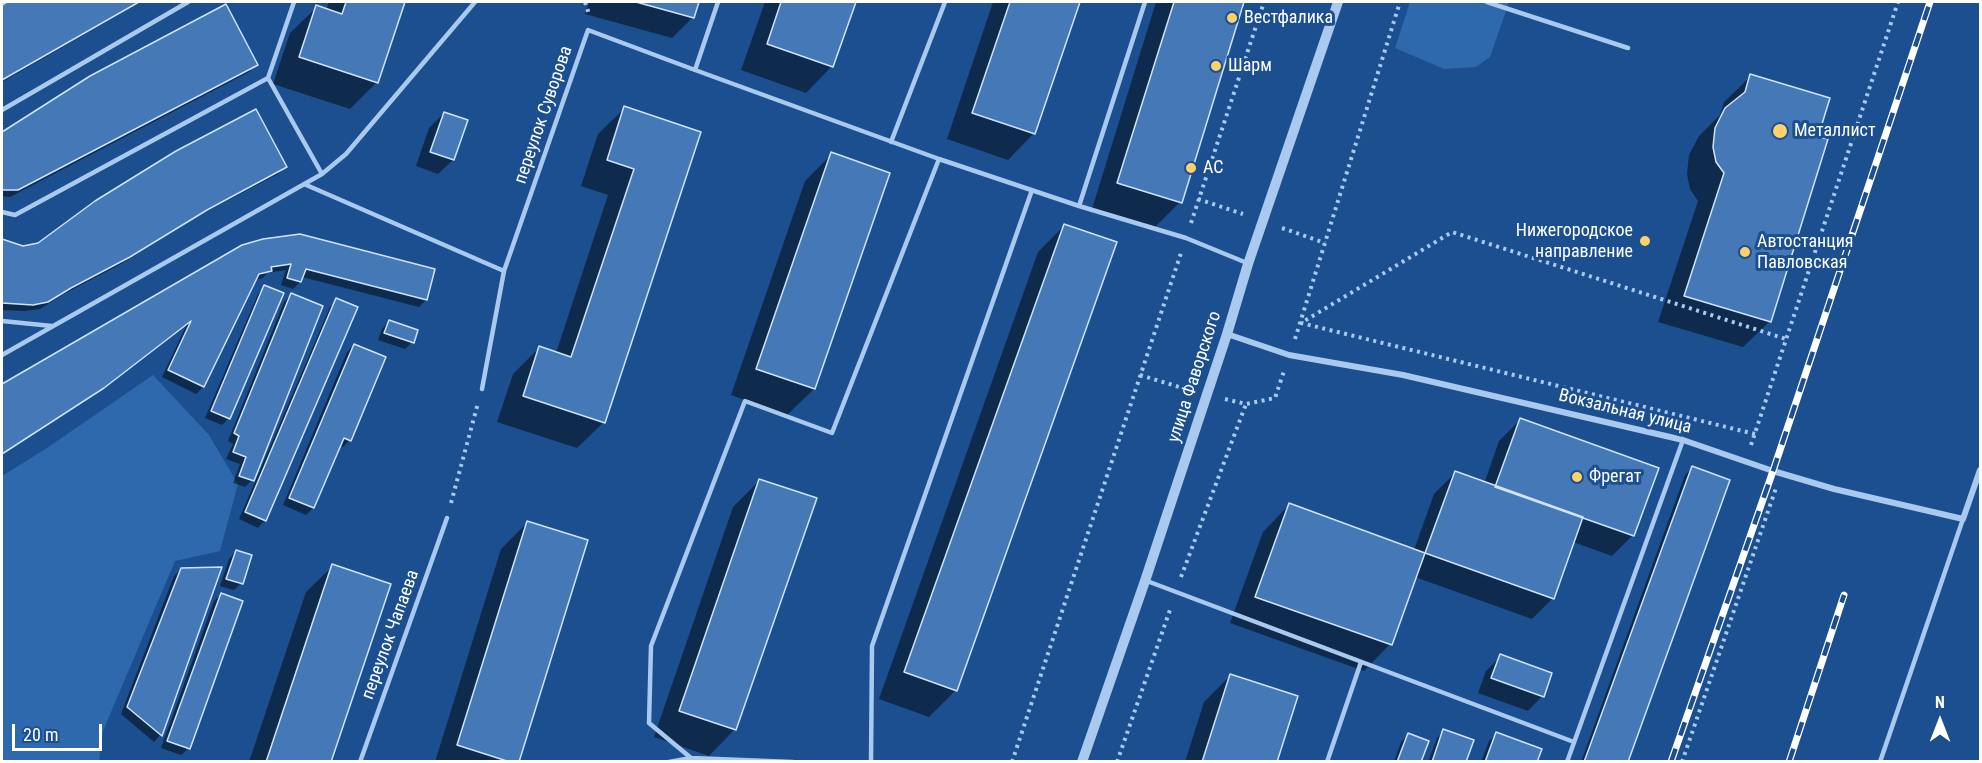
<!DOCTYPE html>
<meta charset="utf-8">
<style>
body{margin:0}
#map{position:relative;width:1982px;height:763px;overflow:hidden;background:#1b4f8f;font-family:"Roboto Condensed",sans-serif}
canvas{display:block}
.frame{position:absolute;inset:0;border:3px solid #fff;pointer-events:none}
.north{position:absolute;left:1910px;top:691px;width:60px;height:60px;-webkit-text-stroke:4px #1b4f8f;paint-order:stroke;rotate:0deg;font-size:16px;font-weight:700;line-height:24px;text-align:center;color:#fff}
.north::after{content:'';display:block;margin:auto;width:21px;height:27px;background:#fff;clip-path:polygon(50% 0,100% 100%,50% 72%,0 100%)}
.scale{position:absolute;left:12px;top:724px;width:90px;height:27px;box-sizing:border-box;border:3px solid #fff;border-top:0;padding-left:8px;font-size:18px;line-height:21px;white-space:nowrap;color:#fff;-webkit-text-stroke:4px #1b4f8f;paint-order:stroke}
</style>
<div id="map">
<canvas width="1982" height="763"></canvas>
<div class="frame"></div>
<div class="north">N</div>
<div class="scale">20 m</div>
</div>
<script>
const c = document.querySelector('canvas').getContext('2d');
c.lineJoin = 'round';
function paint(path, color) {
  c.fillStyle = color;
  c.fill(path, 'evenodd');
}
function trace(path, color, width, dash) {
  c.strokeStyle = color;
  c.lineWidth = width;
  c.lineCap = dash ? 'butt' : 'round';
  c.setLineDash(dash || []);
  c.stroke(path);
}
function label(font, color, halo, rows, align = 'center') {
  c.font = font + ' "Roboto Condensed",sans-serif';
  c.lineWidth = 6;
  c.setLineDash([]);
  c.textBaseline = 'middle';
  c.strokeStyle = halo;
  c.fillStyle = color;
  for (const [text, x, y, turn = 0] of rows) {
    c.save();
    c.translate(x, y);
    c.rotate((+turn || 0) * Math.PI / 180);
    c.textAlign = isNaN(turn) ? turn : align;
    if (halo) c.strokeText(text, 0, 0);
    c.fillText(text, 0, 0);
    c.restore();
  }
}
paint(new Path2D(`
 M1410 2H1509L1490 57 1476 67 1444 69 1395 48Z
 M153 375 209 435 238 484 220 551 175 561 103 731 99 761H2V476L47 448Z`), '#2e69ad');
paint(new Path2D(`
 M11 2H141L2 82V7Z
 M329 2H404L377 82 350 109 273 84 290 33 317 7 326 10Z
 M589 2H697L693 17 672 38 585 14Z
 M765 2H854L832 66 806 93 741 70Z
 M993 2H1079L1034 133 1008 160 947 139Z
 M1156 2H1243L1180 202 1154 228 1092 209Z
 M256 65 249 72 10 197 2 196V134L91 77Z
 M1751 76 1770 321 1743 347 1658 322 1698 201 1690 189 1687 174 1689 155 1699 136 1720 115 1724 102Z
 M625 108 699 133 604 422 577 448 497 422 513 374 539 348 556 353 608 195 581 186 598 134Z
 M444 113 466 121 453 160 438 174 416 166 429 128Z
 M832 154 888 174 814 389 787 415 731 395 805 181Z
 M285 167 278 174 198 216 121 264 62 295 40 309 25 311 2 310V241L23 247 39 244Z
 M1065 225 956 690 929 717 879 699 1038 252Z
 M242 246 426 300 419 307 302 277 300 282 293 289 281 285 286 270 267 273 263 278 255 280 203 387 196 394 162 377 187 324 95 395 2 455V386Z
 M265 287 229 418 222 425 205 418 258 294Z
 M291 295 252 480 245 487 233 483 240 464 226 459 233 444 228 441 284 302Z
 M337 300 265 520 258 528 239 519 330 307Z
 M389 321 412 342 405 349 378 340 382 329Z
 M354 345 350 440 343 447 339 445 313 508 306 515 283 505 347 352Z
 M1520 420 1633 535 1612 556 1573 542 1553 598 1532 619 1415 577 1390 644 1364 671 1230 623 1263 532 1289 505 1414 550 1434 494 1455 473 1484 484 1499 441Z
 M1692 468 1626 762H1581L1685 475Z
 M760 480 735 729 709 756 654 737 733 507Z
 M527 523 517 762H435L501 549Z
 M236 551 241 583 234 590 220 586 229 559Z
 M333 566 330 762H249L306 592Z
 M219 568 160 735 154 742 121 714 174 576 181 569Z
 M221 594 189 748 181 755 161 748 214 601Z
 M1501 656 1542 696 1528 711 1478 693 1486 671Z
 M1230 676 1275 762H1185L1204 702Z
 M1444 731 1465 762H1428L1437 738Z
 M1496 734 1536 762H1481L1489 741Z
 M1408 735 1420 762H1394L1401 742Z`), '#0007');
const building = new Path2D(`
 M7 2H139L2 80V5Z
 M346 2H405L378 83 299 57 316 5 342 14Z
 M636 2H699L694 18Z
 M781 2H856L833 67 767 44Z
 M1010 2H1080L1035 134 972 113Z
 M1174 2H1244L1182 203 1117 183Z
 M226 4 258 65 18 190H2V132L90 76Z
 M1750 74 1830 98 1818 137 1828 139 1771 322 1684 296 1724 173 1716 162 1713 147 1715 128 1725 108 1745 92Z
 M624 106 701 132 605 423 523 396 539 346 571 357 634 169 607 160Z
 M256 109 287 167 207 210 130 257 71 288 48 302 33 305 2 303V239L23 246 38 243 95 201 176 151Z
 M444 112 468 120 454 160 430 152Z
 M831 152 890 173 815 389 756 369Z
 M1064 224 1117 242 957 691 904 672Z
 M300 234 435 269 427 300 306 269 301 282 287 278 291 264 271 267 272 271 259 274 204 387 168 370 191 321 104 388 2 454V384L242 245 263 239Z
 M264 285 284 293 230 419 211 411Z
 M291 293 323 306 254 481 239 476 246 457 233 452 239 436 234 433Z
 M336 298 358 307 266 521 245 512Z
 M389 320 418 330 414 343 384 333Z
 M354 344 386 357 351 441 344 438 314 508 289 498Z
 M1520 418 1659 468 1634 536 1495 487Z
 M1692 466 1730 480 1628 762H1584Z
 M1455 471 1583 517 1554 599 1425 553Z
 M759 479 817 498 736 730 679 711Z
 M1289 503 1425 553 1392 645 1255 597Z
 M527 521 588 540 519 762H510L457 745Z
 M236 550 252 555 243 584 226 579Z
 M332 564 391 584 331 762H266Z
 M222 567 162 736 127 707 181 568Z
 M221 593 243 601 190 749 167 741Z
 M1500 654 1552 673 1544 697 1491 678Z
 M1230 674 1298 696 1277 762H1202Z
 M1443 729 1474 740 1466 762H1432Z
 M1496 732 1542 749 1537 762H1485Z
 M1408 733 1429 741 1421 762H1397Z`);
paint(building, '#4478b7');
trace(building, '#cfe3fa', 1.5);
trace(new Path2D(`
 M585 2 589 14
 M1198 199 1243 214
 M1191 223 1264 2
 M1282 228 1325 243
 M1295 339 1400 2
 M1140 375 1189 390
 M1225 399 1246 404 1275 398 1284 371
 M1755 434 1301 323 1452 232 1786 339
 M1751 445 1898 2
 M451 503 478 403
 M1181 577 1246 404
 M1012 762 1181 253
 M1117 762 1171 607
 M1682 762 1776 488`), '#a9c9ee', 4, [3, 4.5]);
trace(new Path2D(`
 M1487 2 1628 48
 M695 70 939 159 1079 206 1186 238 1247 263
 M268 78 294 2
 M2 110 188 2
 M891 142 945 2
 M304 184 504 271
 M1079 206 1145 2
 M2 212 15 215 268 78 322 174
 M2 321 52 326
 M2 355 322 174 346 154 475 2
 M482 389 504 271 588 30 695 70 718 2
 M1147 581 1574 742
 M360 762 447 518
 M669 762 691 758 793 762
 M689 762 691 758 649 723 651 646 745 401 832 433 939 159
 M871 762 872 646 1032 190
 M1327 762 1361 662
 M1567 762 1683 440
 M1880 762 1963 519`), '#a9c9ee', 4.5);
trace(new Path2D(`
 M1227 334 1289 355 1403 375 1683 440 1773 471 1834 489 1963 519 1980 470`), '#a9c9ee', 6);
trace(new Path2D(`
 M1082 762 1145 581 1227 334 1248 264 1338 2`), '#a9c9ee', 10);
const rail = new Path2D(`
 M1671 762 1773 471 1930 2
 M1789 762 1844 595`);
trace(rail, '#fff', 7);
trace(rail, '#1b4f8f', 4.5, [14]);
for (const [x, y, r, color] of [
 [1232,18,6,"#ffd166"],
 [1216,66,6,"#ffd166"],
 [1780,131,8,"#ffd166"],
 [1191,168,6,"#ffd166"],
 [1645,241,6,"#ffd166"],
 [1745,252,6,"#ffd166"],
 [1577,477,6,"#ffd166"]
]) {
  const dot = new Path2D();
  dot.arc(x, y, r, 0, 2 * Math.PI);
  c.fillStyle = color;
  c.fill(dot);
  trace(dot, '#1b4f8f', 2);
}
label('18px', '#fff', '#1b4f8f', [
 ["Вестфалика",1244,18],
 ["Шарм",1228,66],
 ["Металлист",1794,131],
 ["АС",1203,168],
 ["Нижегородское",1633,231,"right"],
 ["направление",1633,252,"right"],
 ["Автостанция",1757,242],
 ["Павловская",1757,263],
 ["Фрегат",1589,477]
], 'left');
label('18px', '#fff', '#1b4f8f', [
 ["переулок Суворова",544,115,-71],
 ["улица Фаворского",1195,377,-72],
 ["Вокзальная улица",1625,412,14],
 ["переулок Чапаева",391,635,-70]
]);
</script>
